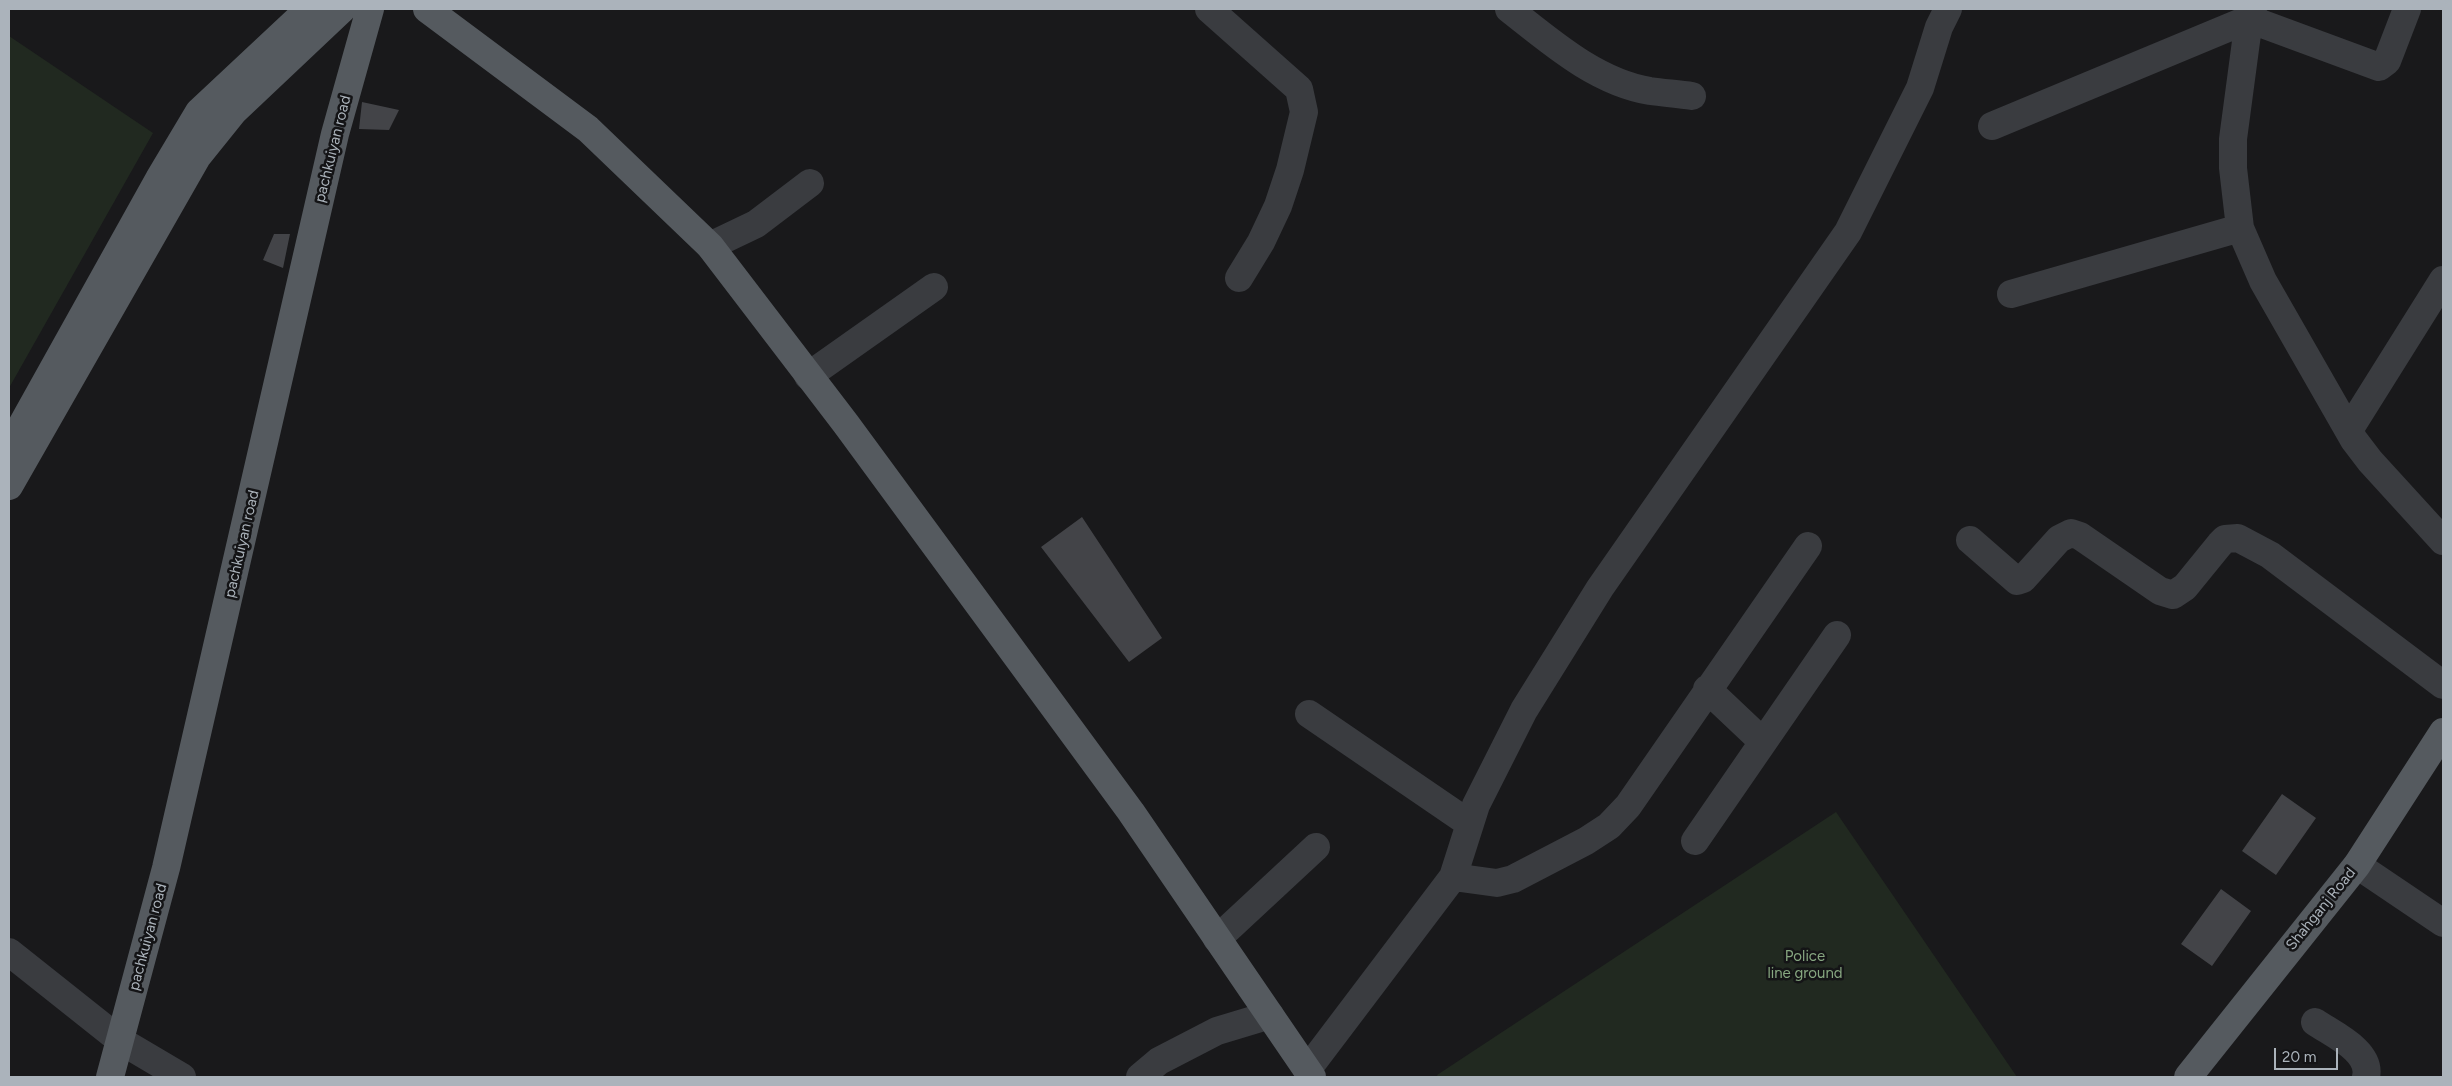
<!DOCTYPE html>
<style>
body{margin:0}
#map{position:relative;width:2452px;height:1086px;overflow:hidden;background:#19191b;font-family:Figtree,sans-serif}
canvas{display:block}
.frame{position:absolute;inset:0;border:10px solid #abb3bb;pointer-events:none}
.scale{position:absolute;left:2274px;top:1048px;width:64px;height:22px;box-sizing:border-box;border:2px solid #abb3bb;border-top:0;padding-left:6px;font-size:15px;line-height:18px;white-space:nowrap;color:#abb3bb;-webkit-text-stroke:4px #141416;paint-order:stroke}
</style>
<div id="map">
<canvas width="2452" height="1086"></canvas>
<div class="frame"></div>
<div class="scale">20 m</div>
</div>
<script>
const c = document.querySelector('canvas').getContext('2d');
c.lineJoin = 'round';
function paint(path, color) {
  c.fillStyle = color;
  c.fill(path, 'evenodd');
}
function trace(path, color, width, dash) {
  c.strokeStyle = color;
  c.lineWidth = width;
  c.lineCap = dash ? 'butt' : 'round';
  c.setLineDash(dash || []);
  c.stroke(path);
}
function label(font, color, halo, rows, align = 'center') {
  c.font = font + ' Figtree,sans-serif';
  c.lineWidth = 5;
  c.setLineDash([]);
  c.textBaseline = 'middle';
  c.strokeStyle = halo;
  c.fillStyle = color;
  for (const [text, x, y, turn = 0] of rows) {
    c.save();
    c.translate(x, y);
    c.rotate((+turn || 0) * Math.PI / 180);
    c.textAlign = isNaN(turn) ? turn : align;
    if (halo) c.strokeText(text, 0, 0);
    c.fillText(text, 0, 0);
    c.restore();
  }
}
paint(new Path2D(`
 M9 36 153 133 9 388Z
 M1836 812 2017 1077H1438L1437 1075Z`), '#212920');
paint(new Path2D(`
 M362 102 399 110 389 130 359 129Z
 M274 234H290L283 268 263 260Z
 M1082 517 1162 638 1129 662 1041 547Z
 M2282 794 2316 818 2276 875 2242 851Z
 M2221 889 2251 911 2212 966 2181 944Z`), '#434448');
trace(new Path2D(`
 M1209 9 1299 89 1304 112 1290 170 1278 206 1261 242 1239 278
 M1509 9C1551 42 1596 82 1650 91 1664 93 1679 94 1692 96
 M2253 9 2249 19 2233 139V168L2240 228 2263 281 2354 440 2370 461 2443 541
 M1992 126 2249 19 2379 67 2387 61 2407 9
 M710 246 756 224 810 183
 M2011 294 2240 228
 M808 376 934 287
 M2349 430 2443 280
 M1970 540 2017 581 2023 579 2059 539 2071 533 2080 536 2160 591 2173 595 2185 587 2220 544 2225 539 2238 538 2270 555 2443 685
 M1707 689 1762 741
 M1309 714 1470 824
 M1695 841 1837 635
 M2357 865 2443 923
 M1453 877 1497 883 1513 879 1586 841 1609 826 1628 806 1808 546
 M1217 939 1316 847
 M9 952 121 1041 182 1077
 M2315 1022C2332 1034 2372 1051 2366 1077
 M1307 1070 1453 877 1476 805 1524 710 1600 588 1848 232 1920 88 1939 27 1948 9
 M1140 1077 1159 1061 1217 1031 1270 1015`), '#3a3c40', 28);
trace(new Path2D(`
 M427 9 588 129 710 246 846 424 1131 812 1312 1077
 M9 448 159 179 199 112 309 9
 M9 486 197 157 234 111 342 9
 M110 1077 166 868 335 134 370 9
 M2188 1077 2357 865 2443 732`), '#555a5f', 28);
label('15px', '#abb3bb', '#141416', [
 ["pachkuiyan road",333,149,-76],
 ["pachkuiyan road",242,544,-77],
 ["Shahganj Road",2321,909,-51],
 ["pachkuiyan road",148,937,-75]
]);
label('15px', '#87a781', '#141416', [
 ["Police",1805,957],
 ["line ground",1805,974]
]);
</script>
